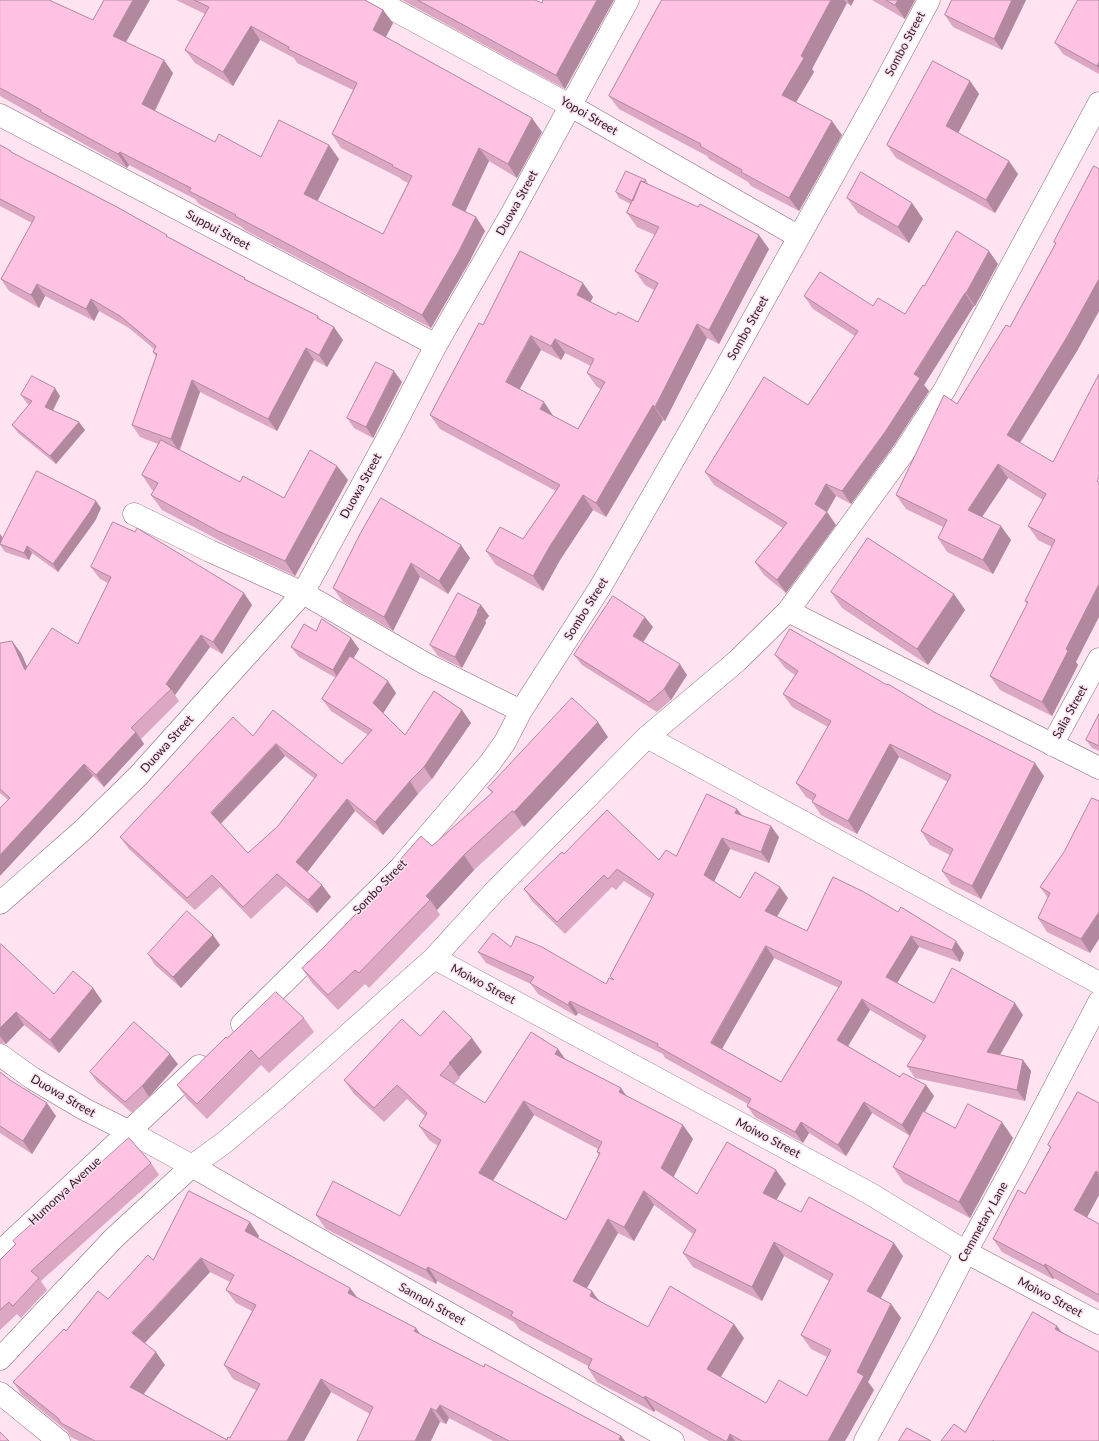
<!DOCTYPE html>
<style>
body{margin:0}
canvas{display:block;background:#ffe3f1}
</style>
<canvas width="1099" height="1441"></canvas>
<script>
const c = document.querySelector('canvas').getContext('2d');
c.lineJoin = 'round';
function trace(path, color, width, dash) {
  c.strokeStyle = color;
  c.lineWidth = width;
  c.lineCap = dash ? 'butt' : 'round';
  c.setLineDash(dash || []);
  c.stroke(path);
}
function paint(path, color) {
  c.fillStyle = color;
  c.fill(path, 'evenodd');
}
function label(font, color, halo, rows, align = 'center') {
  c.font = font + ' Lato,sans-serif';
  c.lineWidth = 3;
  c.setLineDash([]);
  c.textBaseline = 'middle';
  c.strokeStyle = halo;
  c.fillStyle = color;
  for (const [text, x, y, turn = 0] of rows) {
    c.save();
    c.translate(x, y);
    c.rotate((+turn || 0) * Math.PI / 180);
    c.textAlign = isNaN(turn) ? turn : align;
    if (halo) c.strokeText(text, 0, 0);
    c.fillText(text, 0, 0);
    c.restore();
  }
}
const street = new Path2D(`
 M376 0 571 106 799 237
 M0 115 436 345
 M134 514 210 551 303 593 426 664 521 711
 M788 611 1099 768
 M647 737 1099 983
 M1052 745 1099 659
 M0 903 83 830 139 775 303 593 391 432 436 345 512 213 628 0
 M434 958 869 1193 966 1252 1099 1323
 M242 1024 401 867 490 763 505 742 521 711 601 586 718 382 876 99 929 0
 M0 1055 32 1078 84 1109 130 1132 192 1166 306 1232 673 1441
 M0 1252 199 1066
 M0 1359 114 1238 192 1166 225 1142 277 1098 434 958 495 891 647 737 737 661 788 611 904 452 945 389 1099 103
 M0 1393 59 1441
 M865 1441 926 1330 966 1252 1015 1163 1099 1002`);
trace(street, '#8a6c7c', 23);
trace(street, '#fff', 22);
paint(new Path2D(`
 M0 0 126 42 173 73 155 111 215 142 261 157 339 159 317 201 383 234 408 183 402 180 400 178 341 148 332 134 353 90 297 63 294 58 260 40 233 86 195 63 185 50 205 14 176 0H365L383 10 393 23 386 37 542 132 517 178 489 161 465 212 476 217 485 231 468 264 431 328 245 230 242 227 199 204 195 199 129 165 127 168 50 125 48 123 0 96Z
 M402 0H535L565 89Z
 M662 0H854L851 6 847 3 812 69 814 72 796 102 842 135 799 211 751 186 748 182 709 159 707 156 619 109 609 96Z
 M872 0H915L905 19Z
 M952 0H1026L1002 50 953 27 945 15Z
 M1099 0V74L1063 54 1055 43Z
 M970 81 979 94 958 133 1018 174 995 213 896 158 887 145Z
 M0 145 13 154 245 278 246 280 318 316 320 319 343 340 327 367 314 360 277 431 200 392 180 450 240 482 284 498 337 466 348 480 295 576 228 545 162 510 151 495 154 490H152L142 475 158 444 140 437 132 425 156 357 153 352 154 349 129 328 99 311 94 321 45 296 39 308 9 291 1 279 32 223 0 206Z
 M1099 169V311L1077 351 1020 443 1053 462 1076 662 1078 665 1052 716 1000 690 990 676 1027 604 1025 601 1052 547 1038 540 1028 526 1043 500 1008 478 982 517 1011 540 993 574 947 552 938 538 943 527 906 509 896 495 957 404 1010 327 1055 244 1054 242Z
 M646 180 648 184 769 249 719 344 707 338 665 421 663 420 606 517 593 510 560 560 543 591 496 565 486 551 523 539 556 491 440 429 430 415 483 325 593 297 590 302 616 315 638 322 654 290 645 285 635 271 655 235 637 227 627 213 631 204 619 198 616 192ZM541 350 561 360 565 353 591 366 587 373 597 387 601 389 578 429 553 416 519 389Z
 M847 198 912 203 923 219 909 243 858 213Z
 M998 264 975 306H974L924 385 929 391 894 445 851 504 836 496 827 512 836 525 786 593 764 575 755 562 783 528 714 485 705 472 808 405 855 336 813 309 804 296 873 306 905 314 924 286Z
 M402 382 373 438 354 428 347 418Z
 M21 395 60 396 53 410 85 430 56 464 18 433 12 425 29 405 27 403Z
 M101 508 95 521 58 572 32 553 29 560 5 552 0 545V548V534L2 537 1 541Z
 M360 534 470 558 448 594 420 577 393 631 343 602 333 588Z
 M91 567 252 605 222 654 210 647 175 695 179 701 141 739 144 744 104 787 93 776 8 800 0 793V643L21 653 27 667 78 644 108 583 100 579Z
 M831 592 954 594 965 610 928 665 842 608Z
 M481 605 489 616 485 621 486 623 462 668 438 656 430 645Z
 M653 627 643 642 687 675 671 700 657 712 582 665 574 655Z
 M316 631 351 638 359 649 353 659 396 693 383 713 405 735 462 710 471 723 432 779 418 794 383 835 355 811 307 872 331 897 317 913 286 886 251 919 220 887 195 910 129 849 120 837 253 736 342 764 368 735 331 711 322 699 336 678 299 657 291 647ZM285 756 315 779 278 826 248 853 221 824Z
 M775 655 934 712 1044 776 981 899 951 884 942 871 950 855 930 845 921 831 948 782 899 757 857 834 821 815 812 802 813 801 806 797 796 783 828 727 792 707 783 694 795 675 785 668Z
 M1099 714V751L1092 748 1086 740Z
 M608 737 524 827 523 825 474 870 437 910 440 915 369 988 365 984 338 1010 312 983 302 968 325 946 401 866 398 862 432 846 492 793 488 788Z
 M737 809 742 815 779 837 769 863 730 849 714 881 740 898H788L777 917 807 931 833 877 964 953 960 962 919 947 897 983 934 1003 1023 1015 1000 1055 1023 1060 1031 1071 1025 1101 915 1078 907 1066 923 1041 870 1010 848 1046 900 1077 926 1085 934 1096 925 1112 955 1128 1013 1138 970 1218 904 1183 893 1167 910 1136 872 1113 846 1156 809 1133 803 1143 755 1117 747 1106 748 1104 665 1058 663 1054 578 1013 576 1016 538 994 531 984 486 963 478 952 511 947 606 984 612 979 610 976 652 899 624 881 616 890 612 887 565 934 532 901 524 889 564 854 659 860 676 856ZM774 958 839 988 781 1082 722 1049Z
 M1064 852 1090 953 1047 932 1038 918 1048 898 1040 887Z
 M213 935 220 945 181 988 155 965 148 954Z
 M0 945 54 994 93 988 102 1001 59 1053 24 1025 6 1044 0 1043Z
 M304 1018 314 1032 269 1073 261 1065 207 1119 187 1099 177 1085 227 1038Z
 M420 1036 482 1052 459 1077 460 1078 454 1084 485 1103 558 1049 565 1059 627 1096 693 1139 673 1177 697 1194 776 1170 786 1184 776 1200 801 1212 903 1256 881 1298 891 1304 901 1318 868 1382 874 1390 845 1441H709L655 1410 654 1412 597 1382 588 1368V1366L520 1330 514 1322 437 1281 436 1284 326 1229 316 1215 400 1216 438 1146 429 1140 419 1126 425 1116 407 1099 384 1122 354 1094 344 1080ZM534 1115 598 1149 597 1152 599 1155 566 1220 493 1181ZM654 1205 693 1234 683 1253 693 1267 762 1301 784 1256 829 1281 801 1335 811 1349 827 1357 807 1396 766 1403 721 1377 744 1338 648 1327 600 1301 587 1288 618 1233 634 1241Z
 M178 1064 149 1097 132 1113 97 1082 90 1072Z
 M0 1072 56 1116 32 1154 0 1133Z
 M1099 1103V1195L1087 1217 1099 1224V1303L1054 1278 1053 1279 1002 1252 993 1239 1025 1194 1050 1148 1048 1145Z
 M151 1163 159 1175 41 1281 47 1290 21 1318 17 1314 0 1330V1260L15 1244 13 1241Z
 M250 1222 259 1236 258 1238 357 1298 420 1334 484 1367 621 1436 625 1441H493L449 1418 446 1424 440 1422 370 1414 331 1392 304 1441H79L71 1437 67 1431 22 1395 13 1382 66 1331 108 1299 153 1260ZM210 1272 230 1282 226 1290 236 1303 252 1311 224 1365 233 1379 256 1390 230 1438 227 1440 144 1394 165 1365 145 1343Z`), '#dba7c2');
paint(new Path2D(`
 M133 0H150L122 49 113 36Z
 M597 0H614L565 89 556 75Z
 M831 0H844L847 3 812 69 814 72 792 109 782 95 801 56Z
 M847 0H854L851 6Z
 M898 0H915L905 19 895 5Z
 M1012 0H1026L1002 50 994 39Z
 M383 10 393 23 382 44 373 30Z
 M251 26 260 40 233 86 223 72Z
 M164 60 173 73 151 118 142 104Z
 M1099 62V69L1097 66Z
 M970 81 979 94 955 139 946 126Z
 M532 118 542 132 517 178 508 164Z
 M832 121 842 135 799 211 789 198Z
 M329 145 339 159 314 208 304 194Z
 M479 148 489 161 462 218 452 205Z
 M120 152 129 165 127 168 118 154Z
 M1009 161 1018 174 995 213 986 200Z
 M912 203 923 219 909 243 898 227Z
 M476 217 485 231 468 264 431 328 422 315Z
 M759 235 769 249 719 344 709 330Z
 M989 251 998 264 975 306 966 293Z
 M1099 279V311L1077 351 1016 449 1007 435Z
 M583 283 593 297 587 309 577 295Z
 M37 284 45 296 39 308 31 295Z
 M965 293 974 306 924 385 929 391 894 445 851 504 842 491Z
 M91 299 99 311 94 321 86 309Z
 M697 324 707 338 665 421 655 407Z
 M334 327 343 340 327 367 319 355Z
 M531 336 541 350 516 396 506 382Z
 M555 339 565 353 561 360 551 346Z
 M306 348 314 360 277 431 268 419Z
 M394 371 402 382 373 438 366 427Z
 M192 380 200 392 179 451 171 439Z
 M55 388 60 396 51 414 45 407Z
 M544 402 554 417 540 409Z
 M653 405 663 420 606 517 596 503Z
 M79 422 85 430 56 464 50 456Z
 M998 464 1008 478 978 523 968 510Z
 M337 466 348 480 295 576 285 561Z
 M826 484 836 496 827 512 836 525 786 593 777 580 815 504Z
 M583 495 593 510 560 560 543 591 533 576 550 546Z
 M96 501 101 508 95 521 58 572 53 564Z
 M1001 526 1011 540 993 574 983 560Z
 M0 534 2 537 1 544H0Z
 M461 545 470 558 448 594 439 581Z
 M27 546 32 553 29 560 24 553Z
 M411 563 420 577 393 631 384 617Z
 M1099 584V617L1076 662 1078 665 1052 716 1042 702 1066 649Z
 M244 593 252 605 222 654 213 642Z
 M954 594 965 610 928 665 917 649Z
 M481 605 489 616 485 621 486 623 462 668 455 657 477 611Z
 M645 617 653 627 640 647 633 636Z
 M201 635 210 647 175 695 171 689 166 684Z
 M351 638 359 649 340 681 333 670Z
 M12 641 21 653 34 682 25 670Z
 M680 664 687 675 671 700 664 689Z
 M388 681 396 693 382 715 373 703Z
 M462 710 471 723 432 779 424 767Z
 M598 722 608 737 524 827 514 812Z
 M136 732 144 744 104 787 96 775Z
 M276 744 285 756 219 825 211 813Z
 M890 744 899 757 857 834 848 821Z
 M1035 763 1044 776 981 899 972 886Z
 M84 764 93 776 0 876V855Z
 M410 781 418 794 383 835 375 822Z
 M347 799 355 811 305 875 296 862Z
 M737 809 745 820 735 813Z
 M771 826 779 837 769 863 761 852Z
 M722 838 730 849 712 886 704 875Z
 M464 855 474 870 437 910 430 900 426 896Z
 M322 885 331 897 317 913 308 900Z
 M780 887 788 898 773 923 765 911Z
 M1099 912V939L1090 953 1081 939Z
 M213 935 220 945 181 988 173 977Z
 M911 936 919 947 894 988 886 977Z
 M956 941 964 953 960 962 952 950Z
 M766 946 774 958 719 1054 711 1043Z
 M93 988 102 1001 59 1053 50 1040Z
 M862 999 870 1010 845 1051 837 1040Z
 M570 1001 578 1013 576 1016 568 1005Z
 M1015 1003 1023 1015 995 1063 987 1052Z
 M16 1012 24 1025 6 1044 0 1036V1028Z
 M472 1038 482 1052 459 1077 449 1063Z
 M558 1049 568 1063 555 1054Z
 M170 1054 178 1064 149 1097 142 1086Z
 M1023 1060 1031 1071 1025 1101 1017 1090Z
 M926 1085 934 1096 910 1136 902 1125Z
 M621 1088 631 1102 619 1092Z
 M524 1101 534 1115 489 1187 479 1173Z
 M864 1102 872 1113 846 1156 838 1145Z
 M47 1103 56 1116 32 1154 23 1141Z
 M801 1122 809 1133 803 1143 795 1132Z
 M1002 1122 1013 1138 970 1218 959 1202Z
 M683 1125 693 1139 671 1182 661 1168Z
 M776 1170 786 1184 772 1207 763 1193Z
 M1096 1171 1099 1175V1195L1084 1223 1074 1210Z
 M644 1191 654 1205 634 1241 624 1227Z
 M608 1219 618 1233 583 1295 573 1281Z
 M250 1222 259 1236 254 1245 245 1231Z
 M774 1242 784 1256 762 1301 752 1287Z
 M894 1243 903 1256 877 1305 867 1291Z
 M201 1258 210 1272 141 1347 132 1333Z
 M1045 1264 1054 1278 1053 1279 1044 1266Z
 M428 1267 437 1281 436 1284 426 1270Z
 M350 1288 360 1301 348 1293Z
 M592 1291 602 1305 590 1296Z
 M891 1304 901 1318 868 1382 874 1390 845 1441H828L857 1372Z
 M734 1324 744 1338 717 1383 707 1369Z
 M1057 1326 1066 1338 1055 1329Z
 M416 1328 425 1341 414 1331Z
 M156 1352 165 1365 139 1400 130 1387Z
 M321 1379 331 1392 304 1441H287Z
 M645 1396 655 1410 654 1412 644 1398Z
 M440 1405 449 1418 446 1424 436 1411Z
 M431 1408 440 1422 431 1441H415Z
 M730 1434 735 1441H727Z
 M621 1436 625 1441H620L619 1439Z`), '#b2889e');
const building = new Path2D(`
 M0 0H49L93 20 104 0H133L113 36 164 60 142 104 215 142 219 134 261 157 279 120 329 145 304 194 383 234 412 176 392 166 393 165 332 134 357 83 288 49 289 47 251 26 223 72 185 50 209 7 194 0H365L383 10 373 30 532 118 508 164 479 148 452 205 476 217 459 251 422 315 235 216 236 215 189 191 191 188 120 152 118 154 41 112V110L0 88Z
 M418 0H535L542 3 543 0H597L556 75Z
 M662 0H831L801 56 804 58 782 95 832 121 789 198 741 172 742 170 700 146 701 144 609 96Z
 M886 0H898L895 5Z
 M952 0H1012L994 39 945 15Z
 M1078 0H1099V62L1097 66 1055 43Z
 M933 61 970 81 946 126 1009 161 986 200 887 145Z
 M0 145 11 151V152L117 207 167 235 166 236 245 278 244 279 318 316 317 318 334 327 319 355 306 348 268 419 192 380 171 439 132 425 157 354 153 352 156 346 120 316 91 299 86 309 37 284 31 295 1 279 35 217 0 199Z
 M1094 166 1099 169V279L1067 337 1007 435 1053 462 1099 374V477L1097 481 1099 482V584L1066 649 1068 651 1042 702 990 676 1028 602 1025 601 1055 540 1028 526 1046 494 998 464 968 510 1001 526 983 560 938 538 947 520 896 495 944 395 957 404 1006 325 1010 327 1056 243 1054 242Z
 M626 171 646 180 644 182 641 181 633 201 616 192Z
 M861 172 912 203 898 227 847 198Z
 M641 181 698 207 700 204 759 235 709 330 697 324 655 407 653 405 596 503 583 495 550 546 533 576 486 551 500 527 523 539 560 485 430 415 479 323 483 325 520 251 583 283 577 295 616 315 618 312 638 322 658 283 635 271 659 227 627 213ZM531 336 551 346 555 339 594 359 587 373 605 382 578 429 540 409 544 402 506 382Z
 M957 231 989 251 966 293H965L914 374 920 378 885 432 842 491 826 484 815 504 827 512 777 580 755 562 787 523 705 472 764 377 808 405 858 331 804 296 820 272 873 306 878 298 905 314 923 285 924 286Z
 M376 362 394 371 366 427 347 418Z
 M32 376 55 388 45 407 79 422 50 456 12 425 32 401 21 395Z
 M161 440 240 482 243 476 284 498 310 450 337 466 285 561 218 531 151 495 158 483 142 475Z
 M37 471 96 501 89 513 53 564 27 546 24 553 0 544Z
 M381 498 461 545 439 581 411 563 384 617 333 588 360 534Z
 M113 522 135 532 137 528 244 593 213 642 201 635 166 684 171 689 131 728 136 732 96 775 84 764 0 855V808L10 798 0 789V643L12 641 25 670 52 628 78 644 111 577 91 567Z
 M868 538 954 594 917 649 831 592Z
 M458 593 481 605 477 611 478 612 455 657 430 645Z
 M613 596 645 617 633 636 680 664 664 689 649 702 574 655Z
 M322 619 351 638 333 670 291 647 304 624 316 631Z
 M790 629 887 685 888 684 934 712 1035 763 972 886 942 871 953 849 921 831 951 775 890 744 848 821 812 802 816 795 796 783 831 721 783 694 798 671 775 655Z
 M350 656 388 681 373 703 405 735 434 691 462 710 424 767 410 781 375 822 347 799 296 862 322 885 308 900 277 874 243 907 212 875 187 898 120 837 233 717 253 736 273 710 342 764 372 730 322 699ZM276 744 317 775 278 826 248 853 211 813Z
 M572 698 598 722 514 812 512 811 464 855 426 896 430 900 359 973 355 970 328 995 302 968 325 946 402 866 398 862 421 836 432 846 493 792 488 788Z
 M1099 714V746L1086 740Z
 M707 794 737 809 735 813 771 826 761 852 722 838 704 875 740 898 755 872 780 887 765 911 807 931 833 877 864 892 898 912 901 907 956 941 952 950 911 936 886 977 934 1003 952 968 1015 1003 987 1052 1023 1060 1017 1090 907 1066 926 1036 862 999 837 1040 900 1077 903 1073 926 1085 902 1125 864 1102 838 1145 801 1122 795 1132 747 1106 751 1099 657 1046 658 1044 570 1001 568 1005 530 983 534 977 478 952 493 933 511 947 516 936 542 947 606 984 609 978 614 980 610 976 654 894 617 869 608 879 604 875 557 922 524 889 562 852 564 854 607 810 659 860 666 850 676 856ZM766 946 842 982 781 1082 711 1043Z
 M1092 798 1099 801V912L1081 939 1038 918 1050 893 1040 887 1064 852Z
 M187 911 213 935 173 977 148 954Z
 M1 944 54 994 73 971 93 988 50 1040 16 1012 0 1028V945Z
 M276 992 304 1018 259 1059 251 1050 197 1104 177 1085 226 1037 227 1038Z
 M444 1011 472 1038 449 1063 450 1064 440 1075 485 1103 531 1032 558 1049 555 1054 621 1088 619 1092 683 1125 661 1168 697 1194 727 1142 776 1170 763 1193 801 1212 809 1197 894 1243 867 1291 891 1304 857 1372 864 1376 828 1441H742L730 1434 727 1441H725L645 1396 644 1398 588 1368 592 1359 511 1316 513 1312 428 1267 426 1270 316 1215 333 1181 400 1216 441 1140 419 1126 427 1113 397 1085 374 1108 344 1080 402 1019 420 1036ZM524 1101 602 1142 597 1152 600 1153 566 1220 479 1173ZM644 1191 696 1230 683 1253 752 1287 774 1242 833 1274 801 1335 831 1350 807 1396 779 1380 766 1403 707 1369 734 1324 670 1286 648 1327 590 1296 592 1291 573 1281 608 1219 624 1227Z
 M134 1022 170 1054 142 1086 125 1102 90 1072Z
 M0 1072 10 1080 47 1103 23 1141 0 1126Z
 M1078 1092 1099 1103V1173L1096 1171 1074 1210 1099 1224V1295L1045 1264 1044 1266 993 1239 1018 1190 1025 1194 1051 1147 1048 1145Z
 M968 1104 1002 1122 959 1202 893 1167 923 1111 955 1128Z
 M129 1138 151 1163 31 1271 39 1278 13 1306 9 1302 0 1310V1260L16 1244 13 1241Z
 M189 1191 250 1222 245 1231 350 1288 348 1293 416 1328 414 1331 484 1367 485 1364 621 1436 619 1439 622 1441H509L440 1405 436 1411 431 1408 415 1441H357L373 1407 321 1379 287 1441H95L61 1423 58 1418 13 1382 64 1329 66 1331 98 1291 108 1299 148 1255 153 1260ZM201 1258 234 1275 226 1290 256 1305 224 1365 260 1384 230 1438 228 1437 227 1440 130 1387 156 1352 132 1333Z
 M1033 1312 1057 1326 1055 1329 1099 1352V1441H994L993 1440V1441H941L954 1424 965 1432Z
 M907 1428 931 1441H899Z
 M0 1432 9 1441H0Z`);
paint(building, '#ffc2e2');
trace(building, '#b2889e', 1);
label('12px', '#291d24', '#ffe3f1', [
 ["Sombo Street",905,44,-62],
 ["Yopoi Street",589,116,30],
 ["Duowa Street",517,203,-61],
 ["Suppui Street",218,230,28],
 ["Sombo Street",748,328,-61],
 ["Duowa Street",361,486,-61],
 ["Sombo Street",586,609,-58],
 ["Salia Street",1070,712,-61],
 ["Duowa Street",167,744,-48],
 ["Sombo Street",380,887,-46],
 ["Moiwo Street",483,984,28],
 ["Duowa Street",63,1096,30],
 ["Moiwo Street",768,1138,28],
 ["Humonya Avenue",65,1191,-43],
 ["Cemmetary Lane",983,1222,-61],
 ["Moiwo Street",1050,1297,28],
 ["Sannoh Street",432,1304,29]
]);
</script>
